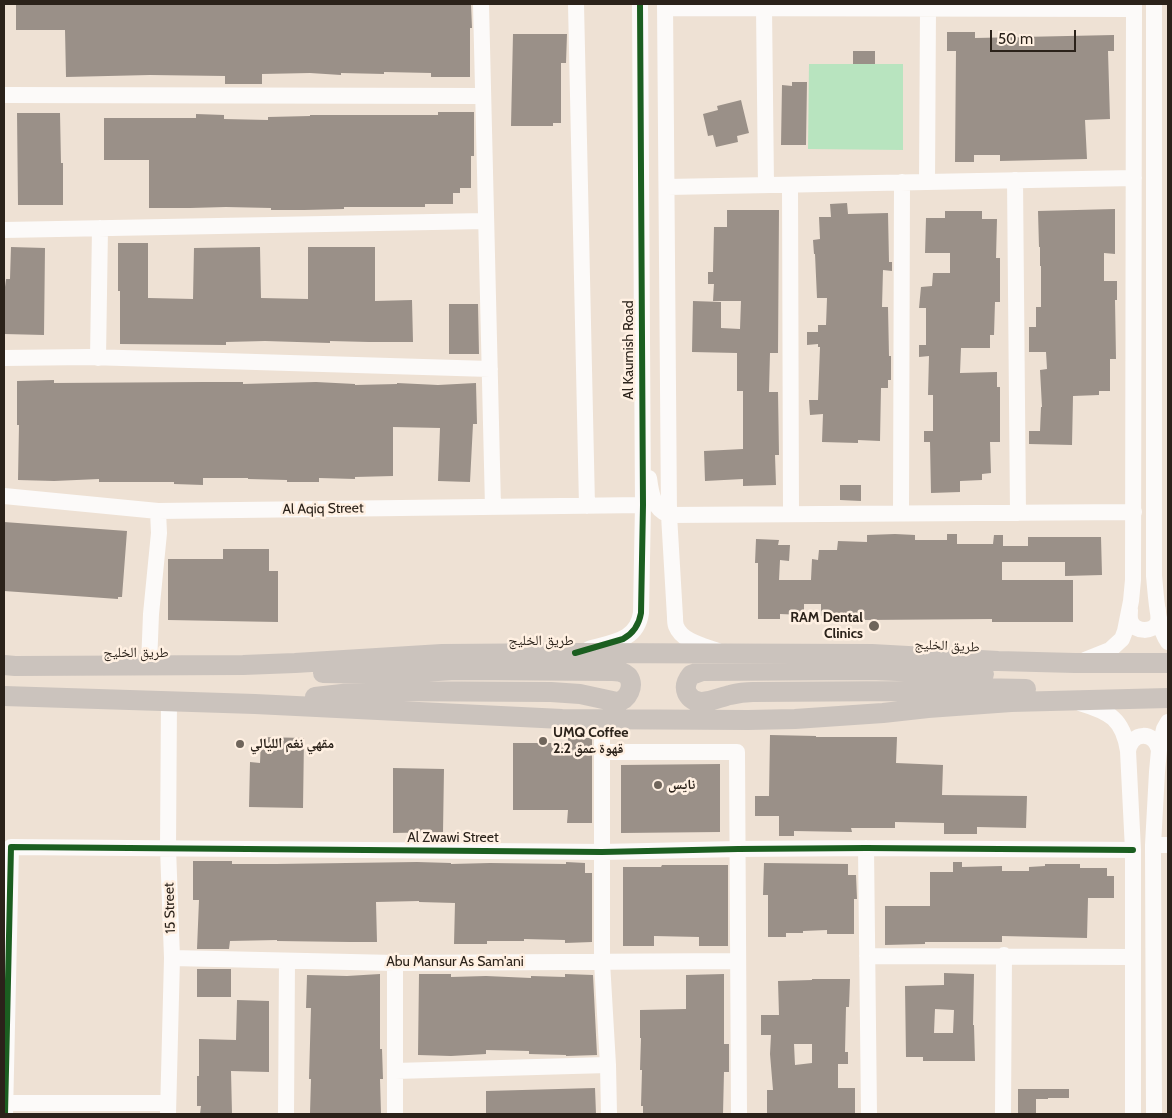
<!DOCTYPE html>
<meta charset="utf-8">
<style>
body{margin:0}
#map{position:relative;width:1172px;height:1118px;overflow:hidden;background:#eee1d4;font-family:Cabin,sans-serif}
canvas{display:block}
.frame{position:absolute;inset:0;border:5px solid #2b221a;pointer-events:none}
.scale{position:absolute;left:990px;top:30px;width:86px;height:22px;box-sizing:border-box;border:2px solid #2b221a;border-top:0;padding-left:6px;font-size:15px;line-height:18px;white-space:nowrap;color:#2b221a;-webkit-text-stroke:4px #fff0e2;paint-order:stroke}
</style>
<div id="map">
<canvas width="1172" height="1118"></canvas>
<div class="frame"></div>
<div class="scale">50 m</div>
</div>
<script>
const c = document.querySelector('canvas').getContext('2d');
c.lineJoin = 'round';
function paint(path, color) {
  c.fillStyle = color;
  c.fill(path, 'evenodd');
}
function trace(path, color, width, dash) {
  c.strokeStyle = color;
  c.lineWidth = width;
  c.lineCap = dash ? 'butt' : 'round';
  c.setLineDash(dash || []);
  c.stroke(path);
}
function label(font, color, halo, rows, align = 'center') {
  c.font = font + ' Cabin,"Noto Naskh Arabic",sans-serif';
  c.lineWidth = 5;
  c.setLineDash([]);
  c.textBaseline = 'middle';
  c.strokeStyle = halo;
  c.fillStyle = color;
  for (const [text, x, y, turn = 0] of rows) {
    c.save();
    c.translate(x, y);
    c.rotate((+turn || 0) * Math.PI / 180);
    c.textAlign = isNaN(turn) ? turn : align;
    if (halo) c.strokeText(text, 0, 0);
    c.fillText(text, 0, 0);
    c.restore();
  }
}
paint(new Path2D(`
 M809 64H903V150L808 149Z`), '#b8e4bf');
paint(new Path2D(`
 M16 4H471L472 28H470V77H431V73L384 72V74L341 73V75L310 73 262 74V84H225V76L150 75 66 77 65 30H16Z
 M947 32H975V38L1114 35V51H1108L1110 119 1085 120 1087 159 1000 161V155H974V162H955L956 51H947Z
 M513 34H567L566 63H561V123H553V126H511Z
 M853 51H875V64H853Z
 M792 82H807L806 145H781L782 85 792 86Z
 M741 100 749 133 737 136 738 142 716 147 713 135 708 136 703 114 718 110 717 106Z
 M438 112H474V156H471V188H460V193H453V204H425V207H344V209L304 210H271V208L226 207 190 208H149V160H104V118H196V114L224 115V119L268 120V117L310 116V115H438Z
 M17 113H60L61 163H63V205H18Z
 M847 203 848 214 888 213 889 262H892V271L883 270 882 307H888L889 356H891V380H888V388H881L880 441 858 440V443L822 442 823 414 810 415 809 400H818L820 347H818V344L807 345V332H818V325H826L827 298H817L815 254H814L813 240 820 239 819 217H831L830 204Z
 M1115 209V254L1104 253V281H1117V300H1115L1116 359H1110V391H1099V395L1073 396 1072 445 1029 444V431H1040L1041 407H1042L1040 370 1047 369 1046 352H1029V327H1036V307H1041V266H1040V247H1039L1038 211Z
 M727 210H779L778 353H770L769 392H778L779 455H775L776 485 743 486V479L705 481 704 451 743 449V391H737V353L692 352 693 301 721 302V328L740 329 741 301H713L714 284H708V272H713L714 227H727Z
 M945 211H982V219H997L996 258H1000V302H995L994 335H990V348H961L960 373 997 372V387H1000V442H990L991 473 982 474V480L960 481V492L931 493 930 442H924V431H933V395H928L929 356 919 357V345H926V308H919L921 287 932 286 933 273H950V253H925L926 218H945Z
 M118 243H148V298H149L193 299 194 248 260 247 261 298 308 299V247H375V301L412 300 413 342H369L330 341V343L265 341 226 342V345L120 344V291H118Z
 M11 247 45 248 44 335 4 334V287H5L6 279H10Z
 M449 304H478L479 354H449Z
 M54 380V383L203 382H243V384L316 382 355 384V385L397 384V383L438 385 476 383 477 424H473L470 482 438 481 440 428 393 427V476L355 477V479L319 478V482H287V480L248 479V478H203V485L174 484V482H99V479L54 481 18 480 19 425H17V381Z
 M840 485H861V501L840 500Z
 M4 522 127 531 122 597H118V599L4 591Z
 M947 534H957V544H993L994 535H1003V546H1028V537H1101L1102 575 1065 576V562H1002V580H1073V622H992V619L864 620V617L821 616V604H804V615L780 614V619H758V563H755L756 539 779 540 778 545H790L789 561 780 560 779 580H811L812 559 818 560 819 550H837L838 541 867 542V535L895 534 915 535V540H947Z
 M223 549H269V571H278V622L168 620V559H223Z
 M770 735 816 736V737H897L896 763 943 765 942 795 1027 796 1026 828 977 827V834H944V823L895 822V828H851L852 832 794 831V836H779V816H755V796H769Z
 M261 737 304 738 303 808 249 807 250 762 260 763Z
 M568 738H592V823H567L568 810H513V743H568Z
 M720 764V832L621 833V765Z
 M393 768 444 769 443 832 393 833Z
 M193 861H232V864H276L417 862 451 863V864L490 863 566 864V862L585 863V873H592V942L565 943V940L524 939V941H487V944H454L455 903 419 902V901L376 902 377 942H350L277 941V940L230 941 229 949H197L199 900H193Z
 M953 862H962V867L1002 866V871H1029V867L1045 866V864H1080V868H1107V876H1114V898H1088L1087 938 1002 936V942H925V944L885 945V906H930V872H953Z
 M764 863 848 864V875H856L857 899H854V934H827V930L803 931V933H786V937H768V895H763Z
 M662 865H728V946H699V937L654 936V946H623V867H661Z
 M197 969H231V997H197Z
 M944 973 974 974 973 1025H974L975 1061H923V1057H906L905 986 944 985ZM935 1009 954 1010 953 1033H934Z
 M380 974V1049H382L383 1079H380L381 1113 361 1114 310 1113 311 1079H309L311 1008H306L307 975 347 976Z
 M419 974H451V977L486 976 531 978V976L565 977V974L593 975 597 1055 566 1056V1055L529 1054V1051L486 1050V1054L451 1056 418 1055Z
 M724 974V1044H729V1072H724L723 1114H643V1106H641L642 1070H640L641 1038H640V1010L686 1009V975Z
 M812 979H850L849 1007H846L845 1052H848V1064H838V1088H855V1114H767V1090H773L770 1054 771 1035H761V1015H779L778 981 812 980ZM794 1044H812V1063L795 1065Z
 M237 1000 269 1001V1072L231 1071 232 1114H200L201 1106H197V1076H199V1039L236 1040Z
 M595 1088 596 1114H486V1091Z
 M1018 1089H1069V1098H1048V1099H1036V1114H1018Z`), '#9a9088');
trace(new Path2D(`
 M481 4 493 507
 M576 4 587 506
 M665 4 669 515 675 617C675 620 675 623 676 626 682 642 705 646 718 651
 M1154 4V576C1156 595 1157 627 1168 642
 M665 8 1134 9
 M764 8 766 185
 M4 95 483 96
 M1015 180 1018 513
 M927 182 928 8
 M790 185 791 514
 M667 187 1134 178
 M4 230 486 221
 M4 358 89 357 490 369
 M98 358 100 228
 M649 478C651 493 653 509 669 515L1134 512
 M4 496 158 511 643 505
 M901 513 902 182
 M1130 610C1130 614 1129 618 1131 622 1135 632 1153 633 1158 622 1159 618 1158 614 1158 610
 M589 649C612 642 637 641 641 613L643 505 640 4
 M1085 660 1110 650 1122 639 1125 631 1131 601 1133 580 1134 4
 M149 665 151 614 159 533 158 511
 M1080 703C1110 712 1123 719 1128 751L1133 850V1114
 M602 719V962L608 1065 609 1114
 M1128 751C1132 731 1154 731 1159 750
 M603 752H737L739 1114
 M1153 845H1168
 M866 848 869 1114
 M867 956 1133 957
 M172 958 395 963 738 961
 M395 1071 608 1065
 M6 1103H168
 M5 1114 11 847 602 852 738 849 866 848 1133 850
 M168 1114 172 958 168 848 169 701
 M286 1114 287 961
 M395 1114V963
 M1003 1114 1004 955
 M1154 1114 1153 845 1157 772 1159 750 1164 729 1168 722`), '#fcfaf9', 16);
trace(new Path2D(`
 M4 665 15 666 243 665 295 663 442 654 575 653 872 654 998 661 1075 663H1168
 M984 674 869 670 702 671 691 675C687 680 684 686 687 693 696 710 716 698 730 695 738 693 745 692 753 692L907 691 974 688 1026 689
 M4 696 255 704 562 719 748 720 795 719 883 713 928 708 1011 702 1168 698
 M315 697 369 691 551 692 580 694 617 702C628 700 635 686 628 676 624 672 618 671 612 671L456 670 382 674 323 673`), '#cbc3bd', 20);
trace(new Path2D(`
 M575 653 623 639C634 633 639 625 641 613L643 505 640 4
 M5 1114 11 847 602 852 738 849 866 848 1133 850`), '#1b5e20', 6);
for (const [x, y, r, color] of [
 [874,626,6,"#6f655b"],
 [543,741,5,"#6f655b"],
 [240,744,5,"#6f655b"],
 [658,785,5,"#6f655b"]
]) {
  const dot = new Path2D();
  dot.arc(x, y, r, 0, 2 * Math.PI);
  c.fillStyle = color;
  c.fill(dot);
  trace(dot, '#fff0e2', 2);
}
label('14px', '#2b221a', '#fff0e2', [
 ["Al Kaurnish Road",629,350,-90],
 ["Al Aqiq Street",323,509,-1],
 ["طريق الخليج",541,641],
 ["طريق الخليج",947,646,3],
 ["طريق الخليج",136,653],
 ["Al Zwawi Street",453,838],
 ["15 Street",170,908,-92],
 ["Abu Mansur As Sam'ani",455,962]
]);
label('bold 14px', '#2b221a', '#fff0e2', [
 ["RAM Dental",863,618,"right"],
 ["Clinics",863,634,"right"],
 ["UMQ Coffee",553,733],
 ["2.2 قهوة عمق",553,749],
 ["مقهي نغم الليالي",250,744],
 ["نايس",668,785]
], 'left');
</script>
